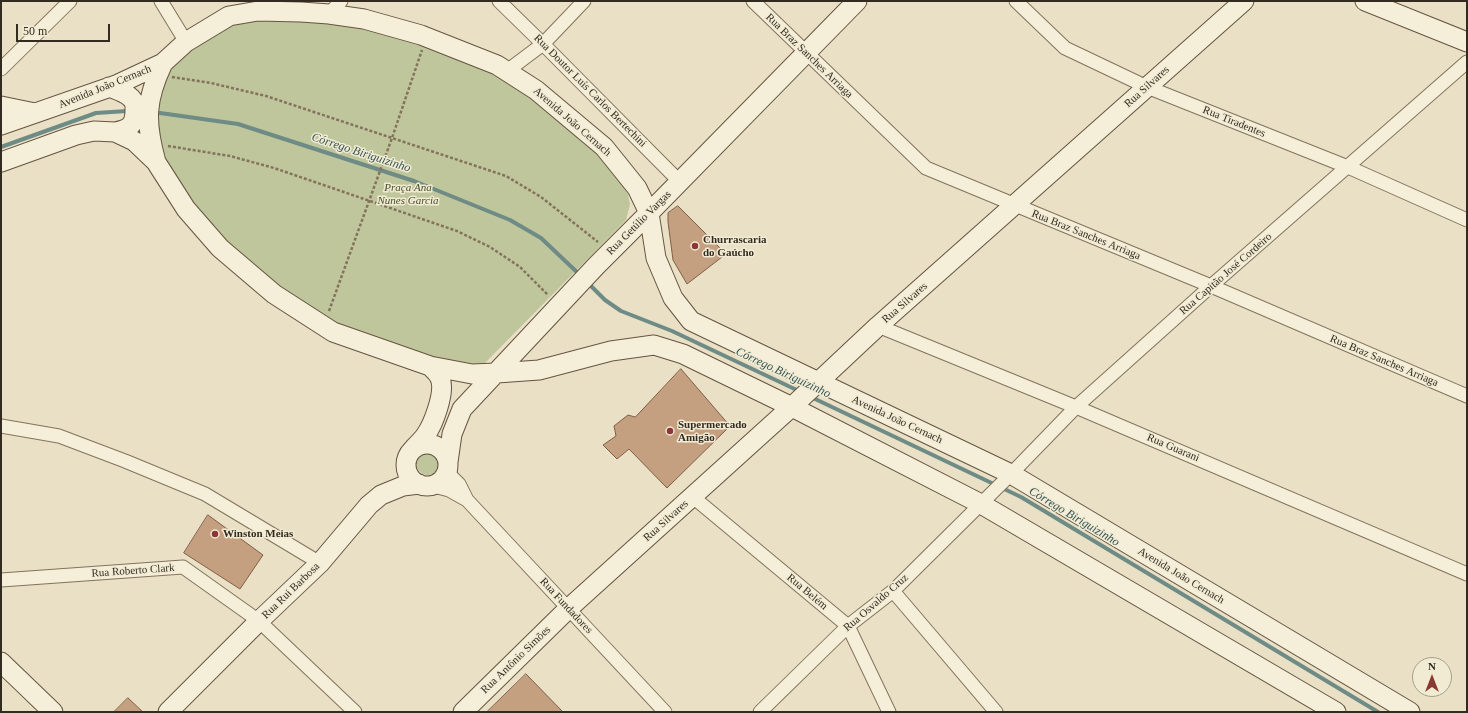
<!DOCTYPE html>
<meta charset="utf-8">
<style>
body{margin:0}
#map{position:relative;width:1468px;height:713px;overflow:hidden;background:#e9e0c6;font-family:"Times New Roman",serif}
canvas{display:block}
.frame{position:absolute;inset:0;border:2px solid #342b20;pointer-events:none}
.north{position:absolute;left:1412px;top:657px;width:40px;height:40px;box-sizing:border-box;background:#f2ebd4;border:1px solid #a69e8c;border-radius:50%;rotate:0deg;font-size:11px;font-weight:700;line-height:16px;text-align:center;color:#342b20}
.north::after{content:'';display:block;margin:auto;width:14px;height:18px;background:#8b3734;clip-path:polygon(50% 0,100% 100%,50% 72%,0 100%)}
.scale{position:absolute;left:16px;top:24px;width:94px;height:18px;box-sizing:border-box;border:2px solid #342b20;border-top:0;padding-left:5px;font-size:12px;line-height:14px;white-space:nowrap;color:#342b20;-webkit-text-stroke:3px #f2ebd4;paint-order:stroke}
</style>
<div id="map">
<canvas width="1468" height="713"></canvas>
<div class="frame"></div>
<div class="north">N</div>
<div class="scale">50 m</div>
</div>
<script>
const c = document.querySelector('canvas').getContext('2d');
c.lineJoin = 'round';
function paint(path, color) {
  c.fillStyle = color;
  c.fill(path, 'evenodd');
}
function trace(path, color, width, dash) {
  c.strokeStyle = color;
  c.lineWidth = width;
  c.lineCap = dash ? 'butt' : 'round';
  c.setLineDash(dash || []);
  c.stroke(path);
}
function label(font, color, halo, rows, align = 'center') {
  c.font = font + ' "Times New Roman",serif';
  c.lineWidth = 3;
  c.setLineDash([]);
  c.textBaseline = 'middle';
  c.strokeStyle = halo;
  c.fillStyle = color;
  for (const [text, x, y, turn = 0] of rows) {
    c.save();
    c.translate(x, y);
    c.rotate((+turn || 0) * Math.PI / 180);
    c.textAlign = isNaN(turn) ? turn : align;
    if (halo) c.strokeText(text, 0, 0);
    c.fillText(text, 0, 0);
    c.restore();
  }
}
paint(new Path2D(`
 M267 18 330 21 395 33 497 71 583 136 626 186 630 204 626 220 484 364 464 366 438 361 329 321 265 279 214 231 177 181 165 162 152 126 165 74 180 57 218 31 240 22Z
 M416 463a12 12 0 1 1 24 0a12 12 0 1 1-24 0Z`), '#bfc69b');
trace(new Path2D(`
 M160 113 238 124 414 181 510 220 541 238 580 275
 M1 147 96 113 127 111
 M588 283 605 300 621 311 672 331 801 392
 M811 397 1021 497 1378 712`), '#6e8b85', 4);
const building = new Path2D(`
 M678 206 726 254 687 284 673 260 668 222V213Z
 M681 369 730 426 667 488 629 449 617 459 603 445 616 436 614 426 628 415 635 417Z
 M208 515 263 555 240 589 184 553Z
 M526 674 563 712H487Z
 M128 698 143 712H114Z`);
paint(building, '#c49f80');
trace(building, '#7f5f46', 1);
const street = new Path2D(`
 M161 1 186 42
 M499 1 543 44 680 182
 M753 1 926 168 1211 286 1467 396
 M1016 1 1065 48 1147 87 1348 167 1467 220
 M329 14 341 1
 M1 69 70 1
 M507 71 543 44 584 1
 M878 326 1076 407 1467 574
 M1 426 59 436 125 461 205 494 320 563
 M447 472 459 484 467 500 665 712
 M430 485 449 490 467 500
 M693 497 848 626 889 712
 M1 580 183 567 259 621 355 712
 M893 591 996 712
 M760 712 848 626 893 591 1011 474 1076 407 1211 286 1467 62`);
const secondary = new Path2D(`
 M1365 1 1467 42
 M109 87C117 90 125 92 131 98 135 102 135 105 135 109 135 125 130 129 115 132
 M1 106 35 113
 M1 125 116 85 163 63 186 42 229 16 258 11 301 12 329 14 364 19 421 35 497 65 536 90 604 147 637 188 649 213 656 258 673 298 691 321 1011 474 1410 712
 M1 162 76 135 94 131 115 132 134 141 156 162 186 209 220 248 274 294 333 332 430 366 472 374 497 373 539 370 611 351 654 345 683 354 792 407 981 504 1336 712
 M156 162C145 122 145 101 163 63
 M406 465a21 21 0 1 1 42 0a21 21 0 1 1-42 0Z
 M414 448C418 444 422 440 425 436 433 425 446 392 440 378 438 373 434 370 430 366
 M448 462 452 434 462 409 596 266 649 213 857 1
 M1 662 53 712
 M168 712 259 621 320 563 369 505 381 495 403 486 419 484
 M463 712 569 608 798 401 878 326 1244 1`);
trace(street, '#83735d', 15);
trace(secondary, '#655441', 21);
trace(new Path2D(`
 M172 77 211 83 266 96 506 176 541 197 598 242
 M168 146 230 156 274 168 457 231 490 247 520 267 548 295
 M329 311 392 138 422 50`), '#83735d', 2.5, [3, 2]);
trace(street, '#f5eed8', 13);
trace(secondary, '#f5eed8', 19);
for (const [x, y, r, color] of [
 [695,246,4,"#8b3734"],
 [670,431,4,"#8b3734"],
 [215,534,4,"#8b3734"]
]) {
  const dot = new Path2D();
  dot.arc(x, y, r, 0, 2 * Math.PI);
  c.fillStyle = color;
  c.fill(dot);
  trace(dot, '#f2ebd4', 1.5);
}
label('11px', '#342b20', '#f2ebd4', [
 ["Rua Braz Sanches Arriaga",809,56,44],
 ["Avenida João Cernach",105,87,-22],
 ["Rua Silvares",1147,87,-42],
 ["Rua Doutor Luís Carlos Bertechini",590,91,45],
 ["Avenida João Cernach",572,122,41],
 ["Rua Tiradentes",1234,122,22],
 ["Rua Getúlio Vargas",639,223,-45],
 ["Rua Braz Sanches Arriaga",1086,235,22],
 ["Rua Capitão José Cordeiro",1226,274,-41],
 ["Rua Silvares",905,303,-41],
 ["Rua Braz Sanches Arriaga",1384,361,23],
 ["Avenida João Cernach",897,420,25],
 ["Rua Guarani",1173,448,23],
 ["Rua Silvares",666,521,-42],
 ["Rua Roberto Clark",133,571,-4],
 ["Avenida João Cernach",1181,576,31],
 ["Rua Rui Barbosa",291,591,-44],
 ["Rua Belém",807,592,40],
 ["Rua Osvaldo Cruz",876,603,-41],
 ["Rua Fundadores",566,606,47],
 ["Rua Antônio Simões",516,660,-44]
]);
label('italic 11px', '#434f28', '#f2ebd4', [
 ["Praça Ana",408,188],
 ["Nunes Garcia",408,201]
]);
label('bold 11px', '#342b20', '#f2ebd4', [
 ["Churrascaria",703,240],
 ["do Gaúcho",703,253],
 ["Supermercado",678,425],
 ["Amigão",678,438],
 ["Winston Meias",223,534]
], 'left');
label('italic 12px', '#315352', '#f2ebd4', [
 ["Córrego Biriguizinho",361,153,18],
 ["Córrego Biriguizinho",783,373,25],
 ["Córrego Biriguizinho",1074,517,31]
]);
</script>
